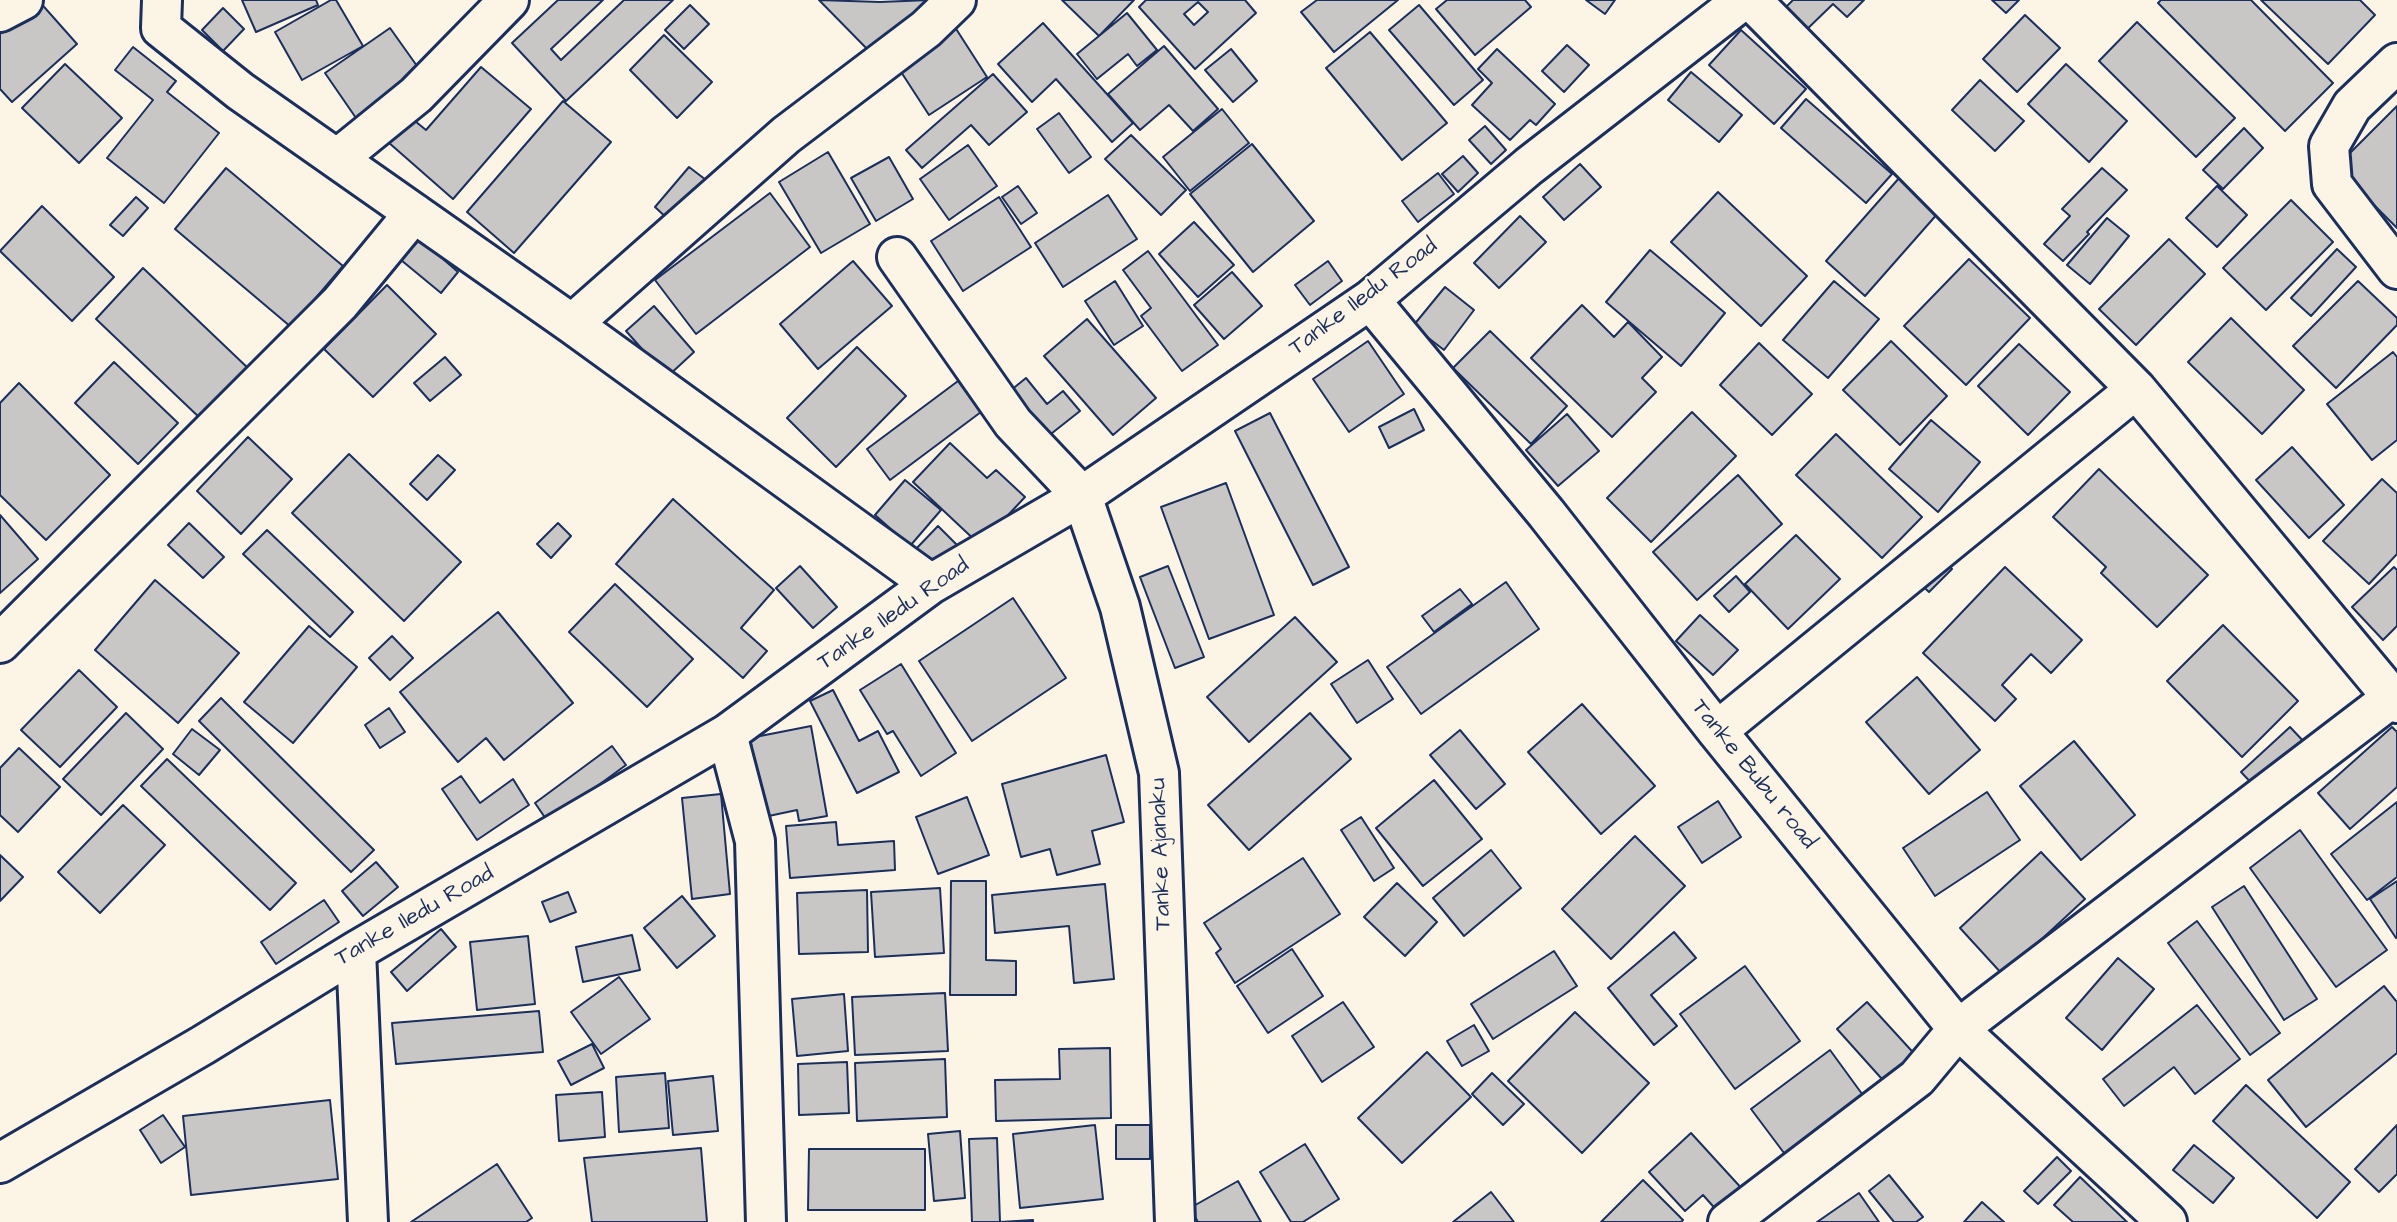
<!DOCTYPE html>
<style>
body{margin:0}
canvas{display:block;background:#fcf5e5}
</style>
<canvas width="2397" height="1222"></canvas>
<script>
const c = document.querySelector('canvas').getContext('2d');
c.lineJoin = 'round';
function paint(path, color) {
  c.fillStyle = color;
  c.fill(path, 'evenodd');
}
function trace(path, color, width, dash) {
  c.strokeStyle = color;
  c.lineWidth = width;
  c.lineCap = dash ? 'butt' : 'round';
  c.setLineDash(dash || []);
  c.stroke(path);
}
function label(font, color, halo, rows, align = 'center') {
  c.font = font + ' "Architects Daughter",sans-serif';
  c.lineWidth = 5;
  c.setLineDash([]);
  c.textBaseline = 'middle';
  c.strokeStyle = halo;
  c.fillStyle = color;
  for (const [text, x, y, turn = 0] of rows) {
    c.save();
    c.translate(x, y);
    c.rotate((+turn || 0) * Math.PI / 180);
    c.textAlign = isNaN(turn) ? turn : align;
    if (halo) c.strokeText(text, 0, 0);
    c.fillText(text, 0, 0);
    c.restore();
  }
}
const building = new Path2D(`
 M38 0 77 44 12 102 0 89V34Z
 M242 0H316L318 5 256 32Z
 M331 0H336L363 46 302 80 275 32Z
 M558 0H603L551 49 561 60 624 0H673L566 101 512 43Z
 M819 0 880 2 929 0 873 55Z
 M1062 0H1134L1099 36Z
 M1146 0H1245L1256 13 1195 69 1139 7ZM1198 2 1208 12 1194 25 1184 14Z
 M1317 0H1398L1334 52 1301 12Z
 M1447 0H1525L1531 7 1475 55 1436 9Z
 M1586 0H1615L1605 14Z
 M1793 0H1864L1847 17 1833 4 1801 35 1780 13Z
 M1992 0H2019L2006 13Z
 M2161 0H2251L2333 83 2285 131 2158 3Z
 M2261 0H2360L2375 15 2328 64Z
 M690 5 709 24 684 49 665 30Z
 M1419 5 1483 80 1454 105 1389 30Z
 M223 8 244 29 223 51 202 30Z
 M1127 13 1157 50 1137 66 1128 54 1097 79 1077 54Z
 M2025 15 2060 48 2017 92 1983 59Z
 M951 21 987 77 929 115 892 58Z
 M2137 22 2235 118 2196 157 2099 61Z
 M1043 23 1133 123 1112 142 1056 79 1032 102 998 64Z
 M390 28 422 73 356 118 325 73Z
 M1741 30 1806 89 1774 124 1709 65Z
 M1370 32 1447 123 1402 160 1326 68Z
 M664 35 712 82 677 118 630 70Z
 M1567 45 1589 65 1564 92 1542 71Z
 M1164 46 1218 109 1193 131 1169 105 1140 130 1108 94Z
 M133 47 176 81 167 92 219 133 164 203 107 158 153 100 115 70Z
 M1231 49 1257 81 1233 102 1205 70Z
 M1497 49 1555 104 1536 125 1530 120 1510 140 1472 105 1492 83 1478 69Z
 M65 64 122 118 79 163 22 108Z
 M2066 64 2127 121 2089 162 2028 104Z
 M481 67 531 109 453 199 388 142 410 117 426 130Z
 M1691 72 1742 115 1719 142 1668 100Z
 M993 74 1027 112 989 145 971 125 922 168 906 150Z
 M1980 80 2024 121 1995 151 1952 110Z
 M1806 99 1892 174 1866 203 1781 128Z
 M563 101 611 142 514 253 467 212Z
 M2397 106V228L2336 167Z
 M1222 109 1249 143 1190 191 1163 157Z
 M1059 113 1091 157 1069 173 1037 129Z
 M1485 126 1506 150 1491 164 1469 140Z
 M2244 128 2263 148 2223 189 2203 170Z
 M1131 135 1186 190 1161 215 1105 159Z
 M1252 144 1314 221 1253 272 1190 194Z
 M968 145 997 186 949 220 920 179Z
 M828 152 870 224 821 253 779 182Z
 M1463 156 1478 173 1458 192 1442 174Z
 M889 157 913 199 876 221 851 178Z
 M1580 164 1601 187 1564 220 1543 197Z
 M689 167 706 180 670 221 655 207Z
 M226 168 343 266 291 327 175 229Z
 M2102 168 2127 190 2087 232 2089 234 2063 261 2044 244 2070 216 2062 209Z
 M1438 173 1454 194 1418 222 1402 201Z
 M1900 177 1939 212 1865 296 1826 261Z
 M1018 186 1037 213 1021 224 1002 197Z
 M2217 186 2247 215 2217 247 2186 218Z
 M1718 192 1807 276 1761 326 1671 242Z
 M770 193 810 247 696 334 655 280Z
 M1108 195 1137 239 1063 287 1035 243Z
 M136 197 148 208 123 236 110 225Z
 M999 197 1031 247 963 291 931 241Z
 M2291 200 2333 242 2266 310 2223 268Z
 M42 206 114 277 72 321 0 251Z
 M1520 216 1546 242 1499 288 1474 263Z
 M2107 218 2129 236 2090 284 2067 265Z
 M1194 222 1234 265 1198 297 1159 254Z
 M420 239 458 272 441 293 401 260Z
 M2169 239 2205 274 2136 345 2099 309Z
 M2337 249 2356 267 2311 316 2291 298Z
 M1650 250 1725 313 1681 366 1606 302Z
 M1148 251 1218 345 1182 371 1141 316 1151 308 1123 270Z
 M1969 259 2030 318 1966 385 1904 326Z
 M853 261 892 306 818 369 780 324Z
 M1328 261 1342 281 1310 305 1295 285Z
 M143 268 250 370 202 420 96 319Z
 M1232 272 1262 306 1224 339 1194 305Z
 M1115 281 1143 326 1114 345 1085 301Z
 M1834 281 1879 319 1828 378 1783 340Z
 M2358 281 2397 318V325L2336 388 2293 346Z
 M387 285 436 334 373 397 324 349Z
 M1445 287 1474 310 1444 350 1413 326Z
 M1582 305 1614 337 1628 322 1662 357 1642 378 1656 392 1612 437 1531 358Z
 M654 306 694 352 667 377 626 331Z
 M2231 318 2304 390 2262 434 2188 362Z
 M1087 319 1156 398 1113 435 1044 356Z
 M1490 331 1567 406 1531 444 1453 368Z
 M1368 341 1404 394 1349 432 1313 379Z
 M1891 341 1947 396 1900 445 1843 390Z
 M1759 343 1812 394 1772 435 1720 385Z
 M2019 344 2070 392 2028 435 1978 386Z
 M857 347 906 396 836 467 787 418Z
 M2393 352 2397 357V440L2372 460 2327 404Z
 M445 357 461 375 430 401 414 383Z
 M114 362 178 423 138 464 75 403Z
 M1026 378 1047 404 1063 391 1080 411 1042 441 1005 395Z
 M958 381 981 412 890 480 867 449Z
 M19 383 110 475 46 540 0 495V403Z
 M1414 409 1424 430 1389 448 1379 427Z
 M1692 412 1736 456 1651 542 1607 498Z
 M1270 413 1349 567 1313 585 1235 431Z
 M1567 414 1599 451 1558 486 1526 450Z
 M1931 420 1980 462 1938 512 1889 469Z
 M1836 434 1922 517 1882 558 1796 475Z
 M248 437 292 479 241 534 197 491Z
 M950 443 987 478 996 470 1025 497 980 545 913 482Z
 M2292 447 2344 505 2309 538 2256 480Z
 M349 454 461 562 404 621 292 513Z
 M438 455 455 470 427 500 410 484Z
 M2099 469 2208 575 2157 627 2101 573 2106 567 2053 517Z
 M1738 475 1782 524 1697 600 1653 552Z
 M2382 479 2397 493V554L2369 584 2323 541Z
 M905 480 941 510 910 546 875 515Z
 M1226 483 1274 615 1209 639 1161 507Z
 M673 499 774 590 741 628 767 651 743 678 616 564Z
 M0 515 38 559 0 593Z
 M189 523 224 557 203 578 168 545Z
 M558 523 571 536 551 558 537 544Z
 M938 526 961 549 938 574 914 551Z
 M267 530 353 612 330 637 243 554Z
 M1796 535 1840 579 1788 629 1745 584Z
 M1941 558 1952 569 1929 592 1917 581Z
 M800 566 837 607 813 628 776 588Z
 M1168 566 1204 657 1175 668 1140 577Z
 M2005 567 2082 640 2051 673 2031 654 2002 685 2016 699 1995 721 1923 653Z
 M2394 567 2397 570V626L2383 640 2352 607Z
 M1736 576 1750 592 1729 612 1714 596Z
 M155 580 239 653 178 723 95 650Z
 M1506 582 1539 629 1421 714 1387 667Z
 M615 584 693 659 647 707 569 632Z
 M1460 589 1472 604 1434 632 1422 616Z
 M1013 598 1066 678 972 741 919 661Z
 M498 612 573 703 504 760 486 738 458 762 400 692Z
 M1700 615 1738 650 1713 675 1676 641Z
 M1295 617 1337 662 1249 742 1207 697Z
 M2223 625 2298 701 2242 757 2167 681Z
 M309 626 357 667 293 743 244 702Z
 M392 636 413 658 390 680 369 658Z
 M1368 660 1393 699 1357 723 1331 684Z
 M901 664 956 753 921 776 893 731 887 734 860 690Z
 M79 670 117 707 60 767 21 730Z
 M1917 677 1980 750 1929 794 1866 722Z
 M833 690 859 741 878 731 899 772 857 793 810 701Z
 M221 698 374 850 351 872 199 721Z
 M1582 704 1655 786 1601 834 1528 752Z
 M389 708 405 732 380 748 365 725Z
 M126 713 163 749 101 815 63 779Z
 M1310 713 1351 759 1249 850 1208 805Z
 M811 726 827 816 799 821 797 810 764 817 750 738Z
 M2290 727 2306 744 2258 790 2241 772Z
 M2392 727 2397 732V787L2350 829 2318 793Z
 M192 729 220 750 199 775 173 754Z
 M1460 730 1505 784 1476 809 1430 755Z
 M2074 741 2135 815 2081 860 2020 786Z
 M612 746 626 765 548 822 535 803Z
 M19 748 60 787 18 832 0 815V768Z
 M1106 755 1124 822 1092 831 1100 864 1057 875 1050 849 1021 857 1002 784Z
 M167 759 296 883 270 910 141 786Z
 M461 776 480 803 513 779 529 805 477 840 442 789Z
 M1434 780 1482 839 1423 886 1376 828Z
 M1987 792 2020 840 1935 896 1903 848Z
 M721 794 730 894 692 899 682 798Z
 M967 797 989 855 938 874 916 817Z
 M1718 801 1741 837 1702 863 1678 827Z
 M2397 802V877L2367 900 2331 854Z
 M123 805 165 845 100 913 58 872Z
 M1361 817 1394 868 1374 881 1341 830Z
 M836 822 838 845 894 841 895 870 790 878 786 826Z
 M2300 830 2387 950 2336 987 2250 868Z
 M1635 836 1685 886 1611 959 1562 909Z
 M1491 850 1521 888 1464 936 1433 898Z
 M2041 852 2085 899 2003 975 1960 928Z
 M0 855 23 877 0 901Z
 M1303 858 1340 914 1235 983 1216 953 1221 949 1204 923Z
 M376 862 398 887 363 916 342 891Z
 M951 881H986V960L1016 961V995H950Z
 M2397 881V937L2396 938 2370 899Z
 M1397 883 1437 922 1405 956 1364 917Z
 M1105 884 1114 979 1074 983 1069 926 995 933 992 895Z
 M2244 886 2317 999 2284 1020 2212 907Z
 M940 888 944 953 875 957 871 892Z
 M867 890 868 952 799 954 797 893Z
 M568 892 576 912 550 922 542 902Z
 M682 896 715 936 677 968 644 928Z
 M324 900 339 922 276 964 261 942Z
 M2197 921 2280 1033 2250 1055 2168 943Z
 M441 929 456 947 407 991 391 972Z
 M1674 932 1696 958 1651 995 1677 1026 1654 1045 1608 988Z
 M632 935 640 970 583 982 576 947Z
 M528 936 535 1004 477 1010 470 942Z
 M1292 949 1323 996 1268 1033 1237 986Z
 M1554 951 1577 986 1493 1039 1471 1004Z
 M2118 958 2154 989 2102 1050 2066 1018Z
 M1745 966 1800 1041 1735 1089 1680 1014Z
 M619 977 650 1019 601 1054 571 1012Z
 M2384 986 2397 1002V1053L2306 1127 2268 1080Z
 M945 993 948 1051 855 1055 852 997Z
 M844 994 848 1051 797 1056 792 999Z
 M1343 1002 1374 1047 1322 1082 1292 1036Z
 M1867 1002 1920 1060 1890 1088 1837 1029Z
 M2197 1005 2240 1059 2195 1094 2174 1067 2124 1106 2103 1079Z
 M539 1011 543 1052 396 1064 392 1023Z
 M1575 1012 1649 1083 1582 1153 1508 1081Z
 M1474 1025 1489 1051 1462 1066 1447 1041Z
 M592 1044 604 1068 571 1085 558 1061Z
 M1110 1048 1111 1118 996 1121 995 1080 1060 1079 1059 1049Z
 M1830 1050 1865 1098 1787 1157 1751 1109Z
 M1427 1052 1471 1097 1402 1163 1358 1118Z
 M945 1059 947 1117 857 1121 855 1063Z
 M847 1062 849 1113 799 1115 798 1064Z
 M665 1073 669 1128 619 1132 616 1077Z
 M1492 1073 1524 1104 1503 1125 1472 1094Z
 M713 1076 718 1131 673 1135 668 1081Z
 M2246 1085 2350 1182 2317 1218 2213 1121Z
 M602 1092 605 1137 559 1141 556 1095Z
 M330 1100 338 1179 191 1195 183 1116Z
 M163 1115 185 1147 161 1163 140 1130Z
 M1095 1125 1103 1199 1020 1208 1013 1134Z
 M1116 1125H1150V1159H1116Z
 M2397 1125V1174L2379 1192 2355 1169Z
 M960 1131 965 1198 934 1201 928 1134Z
 M1691 1133 1744 1191 1720 1214 1703 1195 1685 1211 1649 1172Z
 M997 1138 1000 1222 1033 1220V1222H972L969 1139Z
 M1305 1144 1339 1199 1303 1222H1291L1260 1172Z
 M2194 1145 2234 1178 2213 1203 2173 1170Z
 M701 1148 707 1222H592L584 1158Z
 M809 1149H925V1210H808Z
 M2057 1157 2071 1171 2038 1204 2024 1191Z
 M497 1164 532 1218 526 1222H411Z
 M1889 1175 1923 1217 1916 1222H1894L1869 1191Z
 M2080 1177 2127 1222H2073L2054 1205Z
 M1643 1180 1683 1220 1681 1222H1601Z
 M1238 1181 1261 1222H1198L1190 1208Z
 M1491 1192 1514 1222H1453Z
 M1859 1193 1879 1222H1817Z
 M1982 1202 2004 1222H1964Z`);
paint(building, '#c8c7c6');
trace(building, '#1b2f5e', 2);
const minor = new Path2D(`
 M162 0 161 28 240 91 572 324 931 584
 M1751 0 2136 389 2397 703
 M0 12 23 0
 M2397 63 2352 106 2329 146 2332 184 2397 269
 M337 159 416 95 509 0
 M897 257 1013 423 1082 496 1120 607 1159 773 1175 1222
 M1370 300 1546 513 1717 731 1958 1029 2167 1222
 M572 324 786 135 926 29 956 0
 M0 643 340 303 414 213
 M1717 731 2136 389
 M727 734 755 841 766 1222
 M356 951 368 1222
 M0 1163 203 1045 356 951 727 734 931 584 1082 496 1370 300 1529 166 1743 0
 M1728 1222 1917 1078 1958 1029 2393 697`);
trace(minor, '#1b2f5e', 44);
trace(minor, '#fcf5e5', 38);
label('23px', '#1b2f5e', '#fcf5e5', [
 ["Tanke Iledu Road",1364,298,-37],
 ["Tanke Iledu Road",894,615,-35],
 ["Tanke Bubu road",1753,775,51],
 ["Tanke Ajanaku",1162,854,-92],
 ["Tanke Iledu Road",415,917,-30]
]);
</script>
